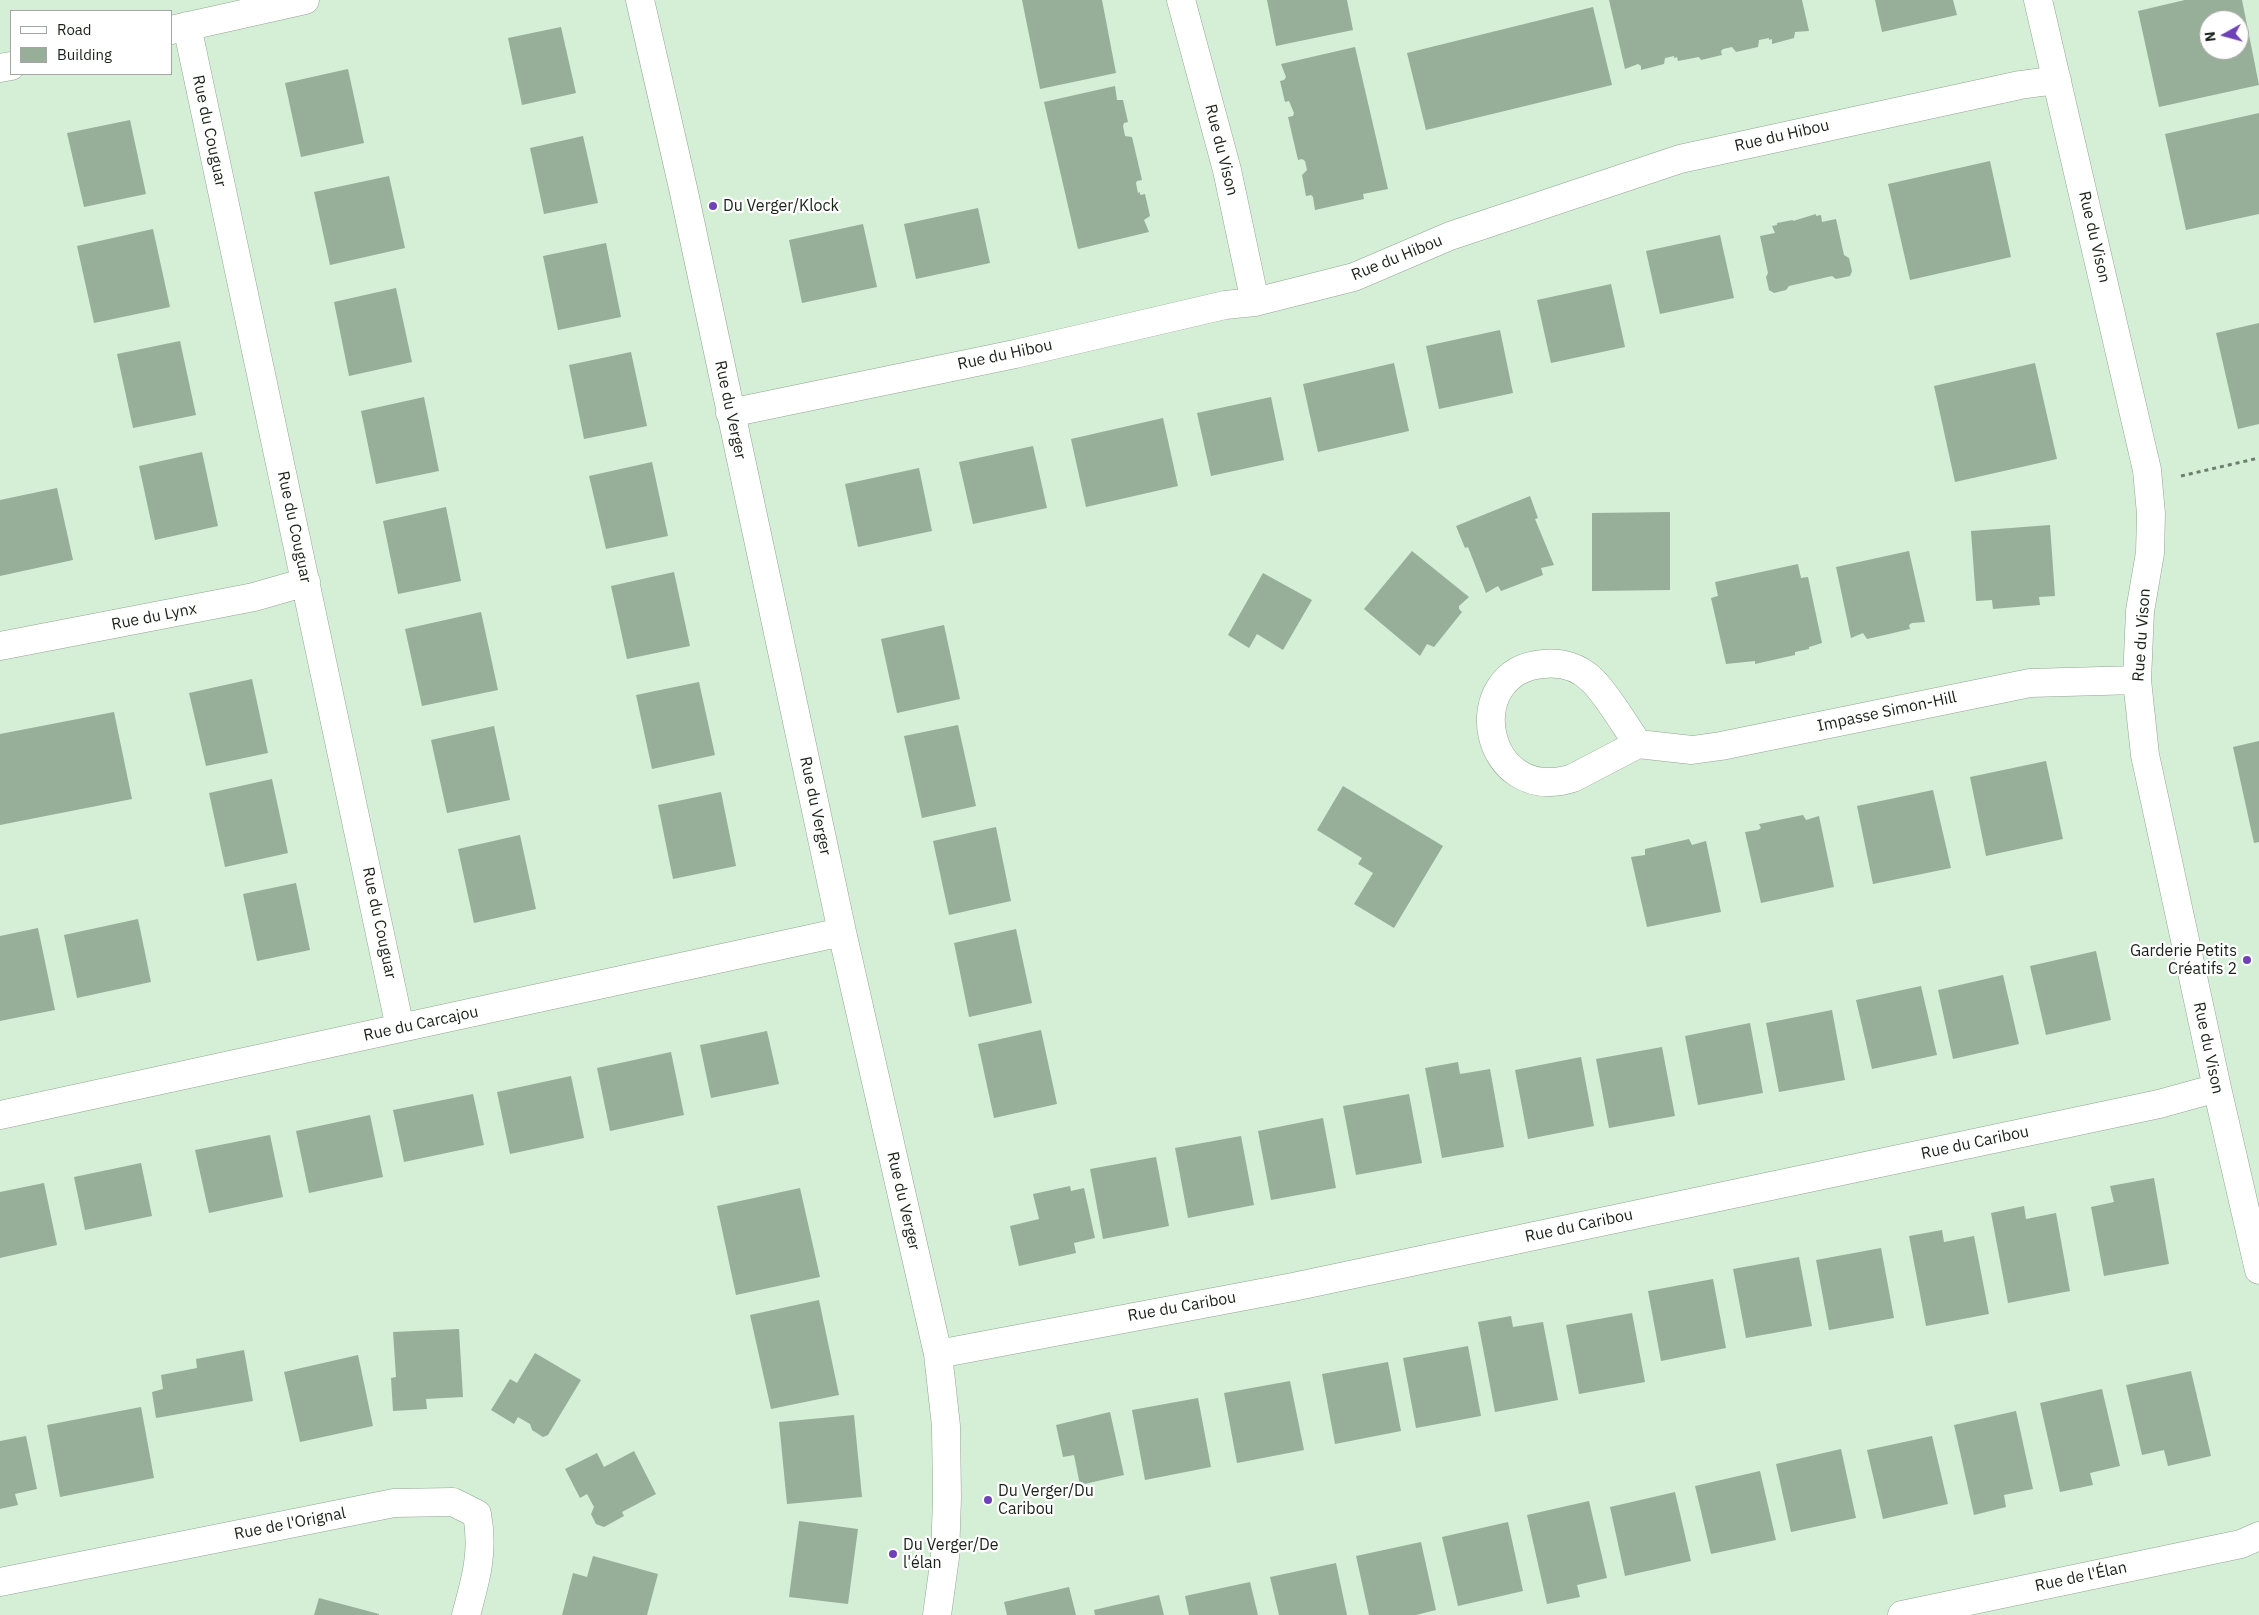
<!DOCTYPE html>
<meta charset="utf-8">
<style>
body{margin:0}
#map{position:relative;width:2259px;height:1615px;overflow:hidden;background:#d5eed6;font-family:"IBM Plex Sans",sans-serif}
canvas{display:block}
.legend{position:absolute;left:10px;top:10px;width:162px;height:65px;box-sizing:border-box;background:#fff;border:1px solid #a3a7a3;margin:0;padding:6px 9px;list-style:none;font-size:15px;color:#192219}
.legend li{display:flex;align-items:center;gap:10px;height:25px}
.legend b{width:25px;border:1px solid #a3a7a3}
.north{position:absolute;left:2199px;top:10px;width:50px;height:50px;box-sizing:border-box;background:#fff;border:1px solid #a3a7a3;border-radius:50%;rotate:263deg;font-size:14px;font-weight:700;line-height:20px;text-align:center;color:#192219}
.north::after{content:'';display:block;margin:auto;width:18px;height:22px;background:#6e41b9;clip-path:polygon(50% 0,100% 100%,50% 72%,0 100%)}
</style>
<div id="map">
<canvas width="2259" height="1615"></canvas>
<ul class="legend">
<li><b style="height:6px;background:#fff"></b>Road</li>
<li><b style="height:14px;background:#97ae98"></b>Building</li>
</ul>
<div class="north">N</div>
</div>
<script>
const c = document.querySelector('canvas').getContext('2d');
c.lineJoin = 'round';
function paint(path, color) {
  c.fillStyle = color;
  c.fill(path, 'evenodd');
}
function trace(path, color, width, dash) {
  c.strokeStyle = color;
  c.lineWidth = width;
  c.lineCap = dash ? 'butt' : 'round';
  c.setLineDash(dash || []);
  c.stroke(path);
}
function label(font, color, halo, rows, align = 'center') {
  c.font = font + ' "IBM Plex Sans",sans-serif';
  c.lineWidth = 4.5;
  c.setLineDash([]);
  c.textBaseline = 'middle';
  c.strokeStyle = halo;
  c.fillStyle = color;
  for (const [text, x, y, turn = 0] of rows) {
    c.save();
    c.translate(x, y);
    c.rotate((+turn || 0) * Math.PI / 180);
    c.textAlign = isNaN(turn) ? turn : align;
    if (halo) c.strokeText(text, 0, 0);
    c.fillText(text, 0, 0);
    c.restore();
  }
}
paint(new Path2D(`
 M1022 0H1102L1116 73 1040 89Z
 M1267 0H1347L1353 30 1276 46Z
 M1609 0H1802L1809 31 1795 32 1794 38 1772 44V39L1769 40V38L1759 40 1758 47 1736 52 1732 47 1723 49 1721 51 1722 55 1701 60 1699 57 1678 61 1677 57 1674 58V56L1665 58 1664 64 1641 70V66L1638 64 1625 69Z
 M1875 0H1953L1957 15 1882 32Z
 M2185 0H2242L2259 85 2159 107 2138 11ZM2209 20H2239V50H2209Z
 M1593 7 1612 85 1426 130 1407 53Z
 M561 27 576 93 522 105 508 38Z
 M1355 47 1388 189 1363 194 1364 199 1315 210 1313 197 1311 195 1306 196 1302 175 1307 170 1305 161 1302 159 1298 160 1288 117 1293 116 1294 113 1289 101 1285 102 1280 81 1284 80 1286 77 1281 64Z
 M348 69 364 143 301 157 285 83Z
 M1115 86 1117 100H1123L1128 122 1124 123 1123 126 1125 136 1132 137 1142 180 1137 181 1136 183 1138 193 1140 192V195L1145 194 1150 216 1144 220 1149 232 1078 249 1044 102Z
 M2259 113V214L2186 230 2165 134Z
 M130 120 146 194 84 207 67 133Z
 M583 136 598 203 544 214 530 148Z
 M1990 161 2011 257 1910 280 1888 184Z
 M389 176 405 248 330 265 314 192Z
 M978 208 990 263 916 279 904 224Z
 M1816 214V216L1821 215 1822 222 1836 219 1844 255 1849 258 1852 271 1850 276 1836 279 1832 276 1789 286 1786 290 1774 293 1769 290 1766 277 1768 273 1760 236 1775 233 1772 226 1777 225V223L1793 220V221Z
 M863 224 877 287 802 303 789 240Z
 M153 229 170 307 94 323 77 246Z
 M1720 235 1734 298 1660 314 1646 251Z
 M606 243 621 317 558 330 543 256Z
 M1611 284 1625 347 1551 363 1537 300Z
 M396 288 412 362 349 376 334 302Z
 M2259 323V424L2238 429 2216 333Z
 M1500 330 1513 393 1439 409 1426 346Z
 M180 341 196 415 133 428 117 354Z
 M631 352 647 426 584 439 569 365Z
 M1394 363 1409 431 1318 452 1303 384Z
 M2035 363 2057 459 1955 482 1934 386Z
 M424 397 439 471 376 484 361 411Z
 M1271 397 1284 460 1211 476 1197 413Z
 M1163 418 1178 486 1086 507 1071 439Z
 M1033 446 1047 508 973 524 959 462Z
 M202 452 218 526 155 540 139 466Z
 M652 462 668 536 606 549 589 476Z
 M919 468 932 531 858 547 845 484Z
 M57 488 73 560 0 576V500Z
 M1530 496 1538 518 1535 519 1554 565 1541 568 1543 575 1501 591 1498 586 1486 593 1468 547 1465 548 1456 526Z
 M446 507 461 581 398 594 383 521Z
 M1670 512V590L1592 591V513Z
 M2050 525 2055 596 2039 597 2040 605 1993 609 1992 600 1976 601 1971 531Z
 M1412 551 1469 597 1459 606V609L1462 612 1434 647 1427 644 1420 656 1364 609Z
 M1909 551 1925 622 1912 623 1909 625 1910 629 1889 634 1867 639 1863 633 1851 638 1836 567Z
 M1798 564 1801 578 1808 577 1822 643 1809 647V649L1795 652V655L1755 664V661L1726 664 1711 598 1718 596 1715 582Z
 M674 572 690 646 627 659 611 586Z
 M1263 573 1312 600 1283 650 1257 634 1249 648 1228 635Z
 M481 612 498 690 422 706 405 629Z
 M944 625 960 699 897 713 881 639Z
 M252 679 268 753 206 766 189 693Z
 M699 682 715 755 652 769 636 695Z
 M114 712 132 799 0 825V734Z
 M958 725 976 806 922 818 904 736Z
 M494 726 510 800 447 813 431 740Z
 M2259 741V842L2254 843 2233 747Z
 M2046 761 2063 839 1986 856 1970 777Z
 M272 779 288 853 225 867 209 793Z
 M1343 786 1443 846 1394 928 1354 904 1373 873 1358 864 1362 858 1317 830Z
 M1933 790 1951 868 1873 884 1857 806Z
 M721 792 736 866 673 879 658 805Z
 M1803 815 1806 820 1819 816 1834 887 1761 903 1745 832 1758 830 1761 828 1759 824Z
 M996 827 1011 901 949 915 933 841Z
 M520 835 536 909 474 923 458 849Z
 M1689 839 1692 845 1706 841 1721 912 1647 927 1631 857 1645 855V849Z
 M296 883 310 950 257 961 243 894Z
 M138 919 151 982 77 998 64 935Z
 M38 928 55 1010 0 1021V936Z
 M1016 929 1032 1003 969 1017 954 943Z
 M2096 951 2111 1020 2046 1035 2030 966Z
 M2003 975 2019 1044 1953 1059 1938 990Z
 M1921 986 1937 1055 1872 1069 1856 1000Z
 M1832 1010 1845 1080 1779 1092 1766 1023Z
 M1750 1023 1763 1093 1698 1105 1685 1036Z
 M1041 1030 1057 1104 994 1118 978 1044Z
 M767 1031 779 1084 711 1098 700 1045Z
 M1662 1047 1675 1116 1609 1128 1596 1059Z
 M671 1052 684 1115 610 1131 597 1068Z
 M1581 1057 1594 1126 1528 1139 1515 1070Z
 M1458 1062 1460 1074 1490 1069 1504 1147 1442 1158 1425 1068Z
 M571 1076 584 1138 510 1154 497 1092Z
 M473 1094 484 1145 404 1162 393 1110Z
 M1409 1094 1422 1163 1356 1175 1343 1106Z
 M370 1115 383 1177 309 1193 296 1131Z
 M1323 1118 1336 1188 1271 1200 1258 1131Z
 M270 1135 283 1197 209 1213 195 1150Z
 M1241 1136 1254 1205 1188 1218 1175 1148Z
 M1156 1157 1169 1226 1103 1239 1090 1169Z
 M141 1163 152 1216 85 1230 74 1177Z
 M2154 1178 2169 1264 2104 1276 2091 1207 2114 1202 2110 1186Z
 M44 1183 57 1245 0 1258V1192Z
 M1070 1186 1071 1191 1084 1188 1095 1238 1074 1243 1076 1253 1019 1266 1010 1226 1039 1219 1033 1194Z
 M800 1188 820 1277 736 1295 717 1206Z
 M2024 1206 2026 1219 2056 1213 2070 1291 2008 1303 1991 1213Z
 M1942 1230 1944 1242 1974 1236 1989 1314 1926 1326 1909 1236Z
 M1881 1248 1894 1318 1829 1330 1816 1260Z
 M1799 1257 1812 1326 1746 1338 1733 1269Z
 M1713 1279 1726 1348 1661 1361 1648 1291Z
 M819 1300 839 1395 771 1409 750 1315Z
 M1632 1313 1645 1382 1579 1394 1566 1325Z
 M1511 1316 1513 1327 1543 1322 1558 1400 1495 1412 1478 1322Z
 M459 1329 463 1397 426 1399 427 1409 393 1411 391 1378 396 1377 393 1332Z
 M1468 1346 1481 1416 1416 1428 1403 1358Z
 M244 1350 253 1401 156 1418 152 1392 163 1389 161 1375 197 1368 196 1359Z
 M535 1353 581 1380 548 1435 543 1437 532 1430 530 1424 518 1417 514 1424 491 1410 510 1379 517 1383Z
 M358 1355 373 1426 300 1442 284 1372Z
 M1388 1362 1401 1431 1335 1444 1322 1374Z
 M2191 1371 2211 1456 2168 1466 2164 1450 2142 1455 2126 1385Z
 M1290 1381 1304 1450 1237 1463 1224 1393Z
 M2102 1389 2120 1466 2090 1473 2093 1485 2060 1492 2040 1403Z
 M1198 1398 1211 1467 1145 1480 1132 1410Z
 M141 1407 154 1478 60 1497 47 1425Z
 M2016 1411 2033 1489 2004 1495 2006 1507 1974 1515 1954 1425Z
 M1110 1412 1124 1475 1080 1485 1074 1455 1063 1457 1056 1425Z
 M854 1415 862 1497 787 1504 779 1422Z
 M26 1436 37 1489 15 1494 18 1505 0 1509V1441Z
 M1932 1436 1948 1504 1883 1519 1867 1450Z
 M1841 1449 1856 1518 1791 1532 1776 1464Z
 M634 1451 656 1494 622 1512 624 1516 604 1527 596 1524 591 1514 594 1507 587 1494 580 1498 565 1469 597 1453 604 1467Z
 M1760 1471 1776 1540 1711 1554 1695 1486Z
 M1675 1492 1691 1561 1625 1576 1610 1507Z
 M1589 1501 1607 1578 1577 1585 1580 1597 1547 1604 1527 1515Z
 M799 1521 858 1529 848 1604 789 1597Z
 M1508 1522 1523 1591 1458 1606 1442 1537Z
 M1421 1542 1436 1610 1416 1615H1369L1356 1556Z
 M593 1556 658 1574 647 1615H562L573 1573 587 1577Z
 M1336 1563 1347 1615H1279L1270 1577Z
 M1250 1582 1258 1615H1189L1185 1596Z
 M1069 1587 1076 1615H1007L1004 1602Z
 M1159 1595 1164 1615H1095L1094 1610Z
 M319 1598 379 1614V1615H314Z`), '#97ae98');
const street = new Path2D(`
 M640 0 683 188 842 932 938 1354 946 1426 947 1498 945 1557 937 1615
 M1181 0 1227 170 1255 302
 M2038 0 2147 470 2151 514 2150 553 2140 611 2137 680 2145 755 2217 1088 2259 1270
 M187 26 400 1028
 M171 30 305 0
 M0 68 11 66
 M730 413 1015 354 1225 305 1255 302 1354 277 1450 236 1680 159 2020 85 2057 80
 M0 646 254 597 306 582
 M1638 744 1573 778C1482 807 1459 671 1543 664 1561 662 1579 667 1592 680 1607 694 1626 727 1638 744L1692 750 1721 746 2030 683 2137 680
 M0 1115 842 932
 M938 1354 1293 1287 2159 1104 2217 1088
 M0 1582 394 1503 453 1502 477 1514C484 1551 476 1579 466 1615
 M1902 1615 2241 1544 2259 1536`);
trace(street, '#90a691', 29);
trace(new Path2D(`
 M2181 476 2259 458`), '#6e7e6e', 3, [4, 4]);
trace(street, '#fff', 28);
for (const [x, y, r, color] of [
 [713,206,5,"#6e41b9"],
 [2247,960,5,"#6e41b9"],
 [988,1500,5,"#6e41b9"],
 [893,1554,5,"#6e41b9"]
]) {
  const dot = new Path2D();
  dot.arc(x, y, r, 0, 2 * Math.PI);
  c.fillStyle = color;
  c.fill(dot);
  trace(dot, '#fff', 2);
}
label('16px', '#192219', '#fff', [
 ["Rue du Couguar",209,131,78],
 ["Rue du Hibou",1782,136,-13],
 ["Rue du Vison",1221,150,76],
 ["Rue du Vison",2094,237,77],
 ["Rue du Hibou",1397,258,-22],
 ["Rue du Hibou",1005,355,-12],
 ["Rue du Verger",730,410,78],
 ["Rue du Couguar",294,527,78],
 ["Rue du Lynx",154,617,-11],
 ["Rue du Vison",2142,635,-86],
 ["Impasse Simon-Hill",1887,712,-12],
 ["Rue du Verger",815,806,78],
 ["Rue du Couguar",379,923,78],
 ["Rue du Carcajou",421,1024,-12],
 ["Rue du Vison",2208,1048,78],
 ["Rue du Caribou",1975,1143,-12],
 ["Rue du Verger",903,1201,77],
 ["Rue du Caribou",1579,1226,-12],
 ["Rue du Caribou",1182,1307,-10],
 ["Rue de l'Orignal",290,1524,-11],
 ["Rue de l'Élan",2081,1577,-12]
]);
label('16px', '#192219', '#fff', [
 ["Du Verger/Klock",723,206],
 ["Garderie Petits",2237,951,"right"],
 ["Créatifs 2",2237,969,"right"],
 ["Du Verger/Du",998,1491],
 ["Caribou",998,1509],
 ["Du Verger/De",903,1545],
 ["l'élan",903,1563]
], 'left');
</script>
